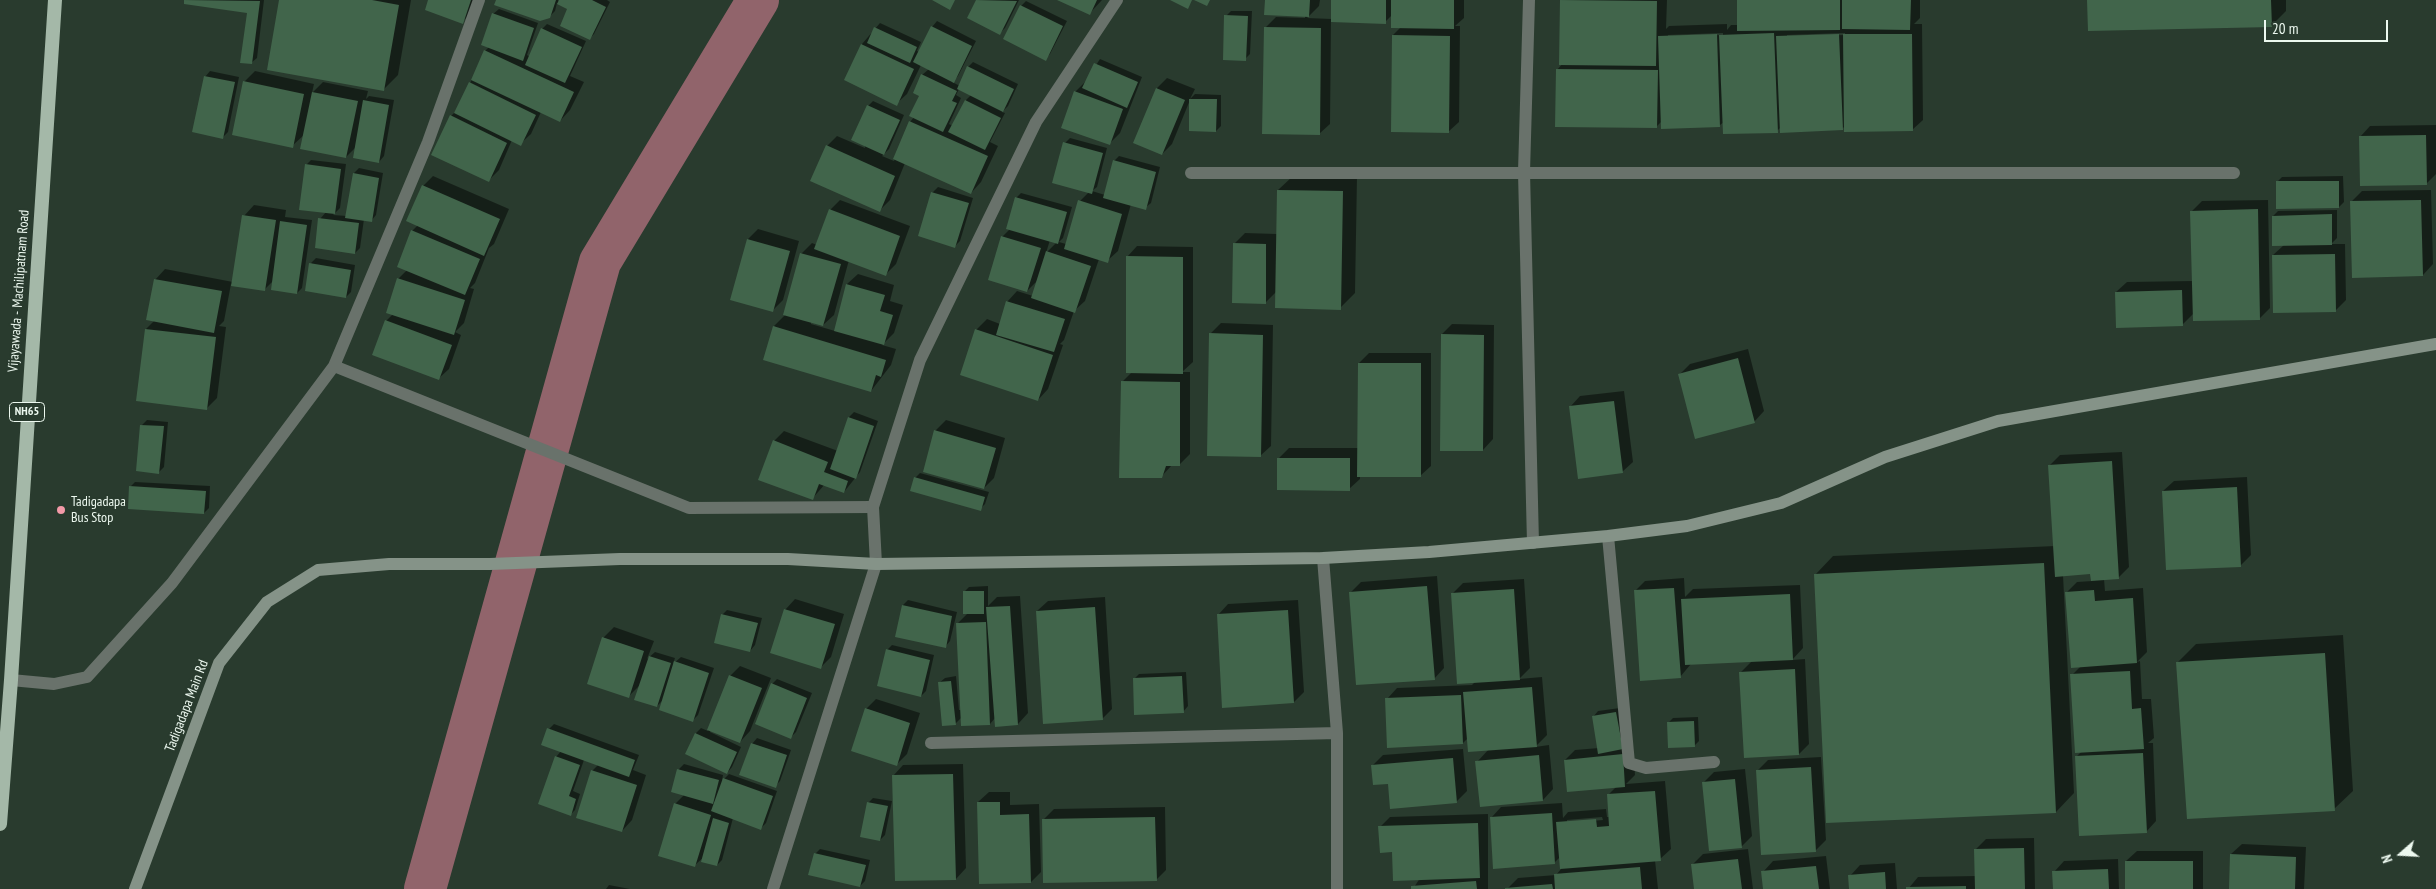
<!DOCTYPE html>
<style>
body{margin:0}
#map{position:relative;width:2436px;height:889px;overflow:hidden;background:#293b2e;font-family:"PT Sans Narrow",sans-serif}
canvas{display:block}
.north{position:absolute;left:2376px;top:829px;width:50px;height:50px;-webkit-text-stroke:4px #293b2e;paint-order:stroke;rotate:251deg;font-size:14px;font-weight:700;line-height:20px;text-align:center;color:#ecf8ef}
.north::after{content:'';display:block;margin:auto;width:18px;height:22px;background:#ecf8ef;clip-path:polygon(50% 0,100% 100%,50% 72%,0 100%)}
.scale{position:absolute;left:2264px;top:20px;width:124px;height:22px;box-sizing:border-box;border:2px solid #ecf8ef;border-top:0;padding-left:6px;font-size:15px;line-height:18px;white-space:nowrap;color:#ecf8ef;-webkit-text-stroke:4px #293b2e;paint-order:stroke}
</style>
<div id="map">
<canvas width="2436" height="889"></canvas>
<div class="north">N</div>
<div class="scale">20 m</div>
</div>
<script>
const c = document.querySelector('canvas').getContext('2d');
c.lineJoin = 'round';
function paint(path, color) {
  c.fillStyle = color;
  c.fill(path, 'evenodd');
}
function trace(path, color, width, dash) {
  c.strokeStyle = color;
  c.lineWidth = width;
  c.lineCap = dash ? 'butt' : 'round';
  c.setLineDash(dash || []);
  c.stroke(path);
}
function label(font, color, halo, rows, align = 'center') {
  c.font = font + ' "PT Sans Narrow",sans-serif';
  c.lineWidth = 4;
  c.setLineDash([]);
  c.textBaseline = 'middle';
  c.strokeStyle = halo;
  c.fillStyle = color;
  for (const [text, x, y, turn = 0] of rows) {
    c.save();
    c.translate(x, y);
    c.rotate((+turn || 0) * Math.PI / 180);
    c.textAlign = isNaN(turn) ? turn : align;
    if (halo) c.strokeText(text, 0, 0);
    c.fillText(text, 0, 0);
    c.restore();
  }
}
paint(new Path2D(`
 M186 0H264L257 58 251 63 249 12 185 3Z
 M280 0H411L398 75 383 90Z
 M429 0H474L467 17 462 22Z
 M497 0H558L559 2 560 0H607L610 2 594 34 589 39 569 9 557 3 555 11 549 17Z
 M977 0H1019L1005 28 1000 33 969 17Z
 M1060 0H1102L1090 13Z
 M1266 0H1320L1319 6 1307 18 1332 19V0H1464V18L1455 26H1460L1459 122 1448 132 1393 35 1401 27 1392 15 1385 22 1331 21 1330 124 1319 134 1265 28 1276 17 1305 18V16Z
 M1561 0H1667L1666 29 1669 26 1727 24V30L1731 25H1738V0H1920V18L1914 24H1922L1923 120 1912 130 1845 126 1842 129 1781 127 1777 131 1724 122 1720 125 1662 121 1657 126 1557 70 1563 63ZM1723 33V35L1668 37V35ZM1845 33V35L1787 37V35Z
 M2089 0H2286V11L2271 26Z
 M1026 1 1067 21 1050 54 1045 59 1021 6Z
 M499 9 538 23 527 55 530 57 542 29 547 24 586 41 570 76 584 82 570 110 560 121 541 112 531 134 520 144 512 140 499 170 488 181 451 116 458 109 485 51 489 47 493 14Z
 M1231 11H1252L1250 54 1245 59 1226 16Z
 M937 21 976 41 958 76 952 82 960 86 968 67 973 62 1018 84 1008 106 1002 112 1005 113 990 142 998 146 981 182 971 193 905 163 890 200 880 210 827 146 837 136 865 148 868 106 873 101 904 115 889 149 882 156 894 161 910 122 914 117 920 96 922 75 929 69 921 65 907 94 896 104 846 80 862 44 880 23 921 42 917 51 919 52 932 27ZM959 89 971 95 966 100 953 126 949 124 961 98 956 95Z
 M1100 59 1142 77 1120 133 1109 144 1075 92 1085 82Z
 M210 71 239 77 228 132 223 137 205 77Z
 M255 71 314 84 312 93 323 82 368 91 366 99 369 96 394 100 384 156 379 162 356 147 346 157 304 135 292 146 244 82Z
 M1167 78 1195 89 1190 99 1195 94 1221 95V126L1216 131 1190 100 1172 144 1162 154 1135 143 1157 88Z
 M2436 125V174L2426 184 2360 137 2370 126Z
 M1070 138 1107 148 1097 187 1092 191 1105 195 1114 161 1119 156 1160 167 1151 203 1145 208 1131 204 1118 251 1107 261 1099 259 1085 301 1074 311 1064 340 1060 344 1063 345 1048 389 1038 400 976 330 987 319 1000 324 1007 302 1017 291 1033 296 1039 279 1027 291 1002 237 1010 229 1016 198 1021 193 1072 207 1063 238 1059 242 1066 244 1080 201 1089 192 1065 143ZM1050 240 1057 242 1046 253Z
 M311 160 346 164 340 208 333 215 347 216 354 173 359 168 383 173 376 215 371 221 364 219 360 248 355 253 320 219 326 212 306 165Z
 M433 176 509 209 494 244 489 248 475 283 470 288 474 289 464 323 455 332 461 335 449 369 438 379 386 321 393 314 398 279 407 270 412 231 418 225 423 186Z
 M1293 176 1357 177 1355 293 1340 308 1276 292 1265 303 1234 244 1245 233 1277 234 1278 190Z
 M2343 176 2344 202 2339 207 2277 182 2282 177Z
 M938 187 973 198 960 241 955 246 932 193Z
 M2431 190 2433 264 2423 275 2351 202 2362 191Z
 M840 200 910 226 896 264 886 274 849 260 834 315 823 325 811 322V324L835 331 847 284 858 274 894 285 890 301 903 305 894 333 882 345 896 349 891 365 871 391 774 326 786 314 801 254 812 243 817 245 830 210Z
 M2268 200 2270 308 2260 318 2194 313 2182 325 2116 292 2127 282 2193 281 2192 211 2202 201Z
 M254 205 286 210 285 217 312 220 302 288 297 293 273 281 264 290 231 284 224 321 219 326 226 327 217 398 206 409 146 329 154 321 155 280 165 269 233 282 244 216Z
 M2337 210V238L2331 244H2345L2346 300 2336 310 2273 255 2284 245 2273 216 2278 211Z
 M758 229 799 241 783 300 773 310 748 239Z
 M1137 246 1193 247V362L1182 372H1190V454L1179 465H1172L1161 477 1122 382 1132 372 1127 257Z
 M316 258 355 265 351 292 346 297 311 263Z
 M1221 323 1273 325 1271 446 1260 456 1210 334Z
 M1452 324 1494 325 1493 439 1483 450 1442 334Z
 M1748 349 1764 411 1754 422 1679 375 1690 364Z
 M1369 353H1431V466L1420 476H1360V479L1349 489 1279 458 1289 448H1359V363Z
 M1624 391 1633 462 1622 472 1570 407 1580 396Z
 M854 412 878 421 860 472 844 492 825 484 812 499 774 441 784 431 838 451 849 417Z
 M147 420 168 422 164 467 159 472 142 425Z
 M946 420 1005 438 994 478 984 488 935 431Z
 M2122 452 2129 567 2118 578 2104 579 2105 591 2143 588 2147 652 2137 662 2140 661 2142 699H2151L2154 738 2148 743H2153L2156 821 2146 832 2076 757 2082 751 2072 675 2081 666 2066 593 2077 582 2092 581 2091 573 2063 575 2074 793 2056 812 1815 575 1833 556 2055 546 2049 466 2060 455Z
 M920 473 989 492 985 504 980 509 915 478Z
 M2247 477 2251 555 2240 566 2163 491 2174 481Z
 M135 482 210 486 209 508 204 513 130 487Z
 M1437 576 1444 668 1434 679 1351 592 1361 582Z
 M1684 578 1685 597 1693 589 1800 585 1803 648 1792 660 1805 659 1809 744 1799 754 1741 672 1752 661 1691 664 1680 677 1635 591 1645 581Z
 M1524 579 1530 668 1519 679 1542 677 1547 735 1535 747 1549 745 1553 789 1543 800 1477 762 1489 749 1468 738 1463 743 1387 699 1397 688 1472 685 1476 681 1453 593 1463 583Z
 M988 586V606L997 597 1020 596 1028 713 1018 724 995 718 990 724 962 717 955 724 939 683 945 678 956 676 959 710H962L957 624 968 613 964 592 969 587Z
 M1105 597 1112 709 1102 719 1037 611 1048 601Z
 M795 599 844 614 831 657 821 667 785 610Z
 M908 600 957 612 950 641 945 647 897 636 903 605Z
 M1298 600 1304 692 1294 702 1218 615 1228 604Z
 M727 610 762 618 755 645 750 651 722 615Z
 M614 627 654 641 647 659 655 652 675 658 673 664 681 657 714 668 698 715 693 720 664 699 657 706 641 684 628 697 589 683 604 637Z
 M2343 635 2353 791 2334 809 2178 662 2196 644Z
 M892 645 934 655 926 691 921 696 887 650Z
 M740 666 771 678 750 731 740 742 711 730 710 732 741 747 732 767 727 773 686 754 696 733 701 728 708 731 730 676Z
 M1186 672 1188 706 1183 712 1134 679 1139 674Z
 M777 679 812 693 796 732 791 737 772 684Z
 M876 699 920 713 907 754 897 764 866 709Z
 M1620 708 1633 744 1635 775 1626 784 1665 781 1671 849 1660 859 1655 860 1658 889H1507L1518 878 1556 875 1561 869 1560 857 1554 863 1491 818 1501 807 1562 803 1563 818 1568 812 1606 809 1607 817H1609L1608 795 1617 786 1565 760 1575 750 1599 748 1593 717 1598 711ZM1602 817 1603 820 1567 823V820Z
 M1698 717 1699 741 1694 746 1668 723 1673 718Z
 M554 724 639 755 633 770 646 775 632 820 622 831 592 771 598 765 584 760 573 791 580 794 575 810 570 815 556 757 561 751 549 729Z
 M757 738 791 750 780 781 775 786 752 744Z
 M1463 749 1467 791 1456 802 1372 766 1383 755Z
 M1821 757 1826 840 1815 851 1757 771 1768 760Z
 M684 764 723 775 722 781 729 774 777 791 766 823 761 828 733 818 722 860 717 865 704 857 695 865 675 804 684 795 679 769Z
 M963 764 966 868 956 879 893 776 903 765Z
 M1745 769 1752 836 1741 847 1704 782 1714 772Z
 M989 792H1010V805L1039 804 1041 872 1031 882 978 802Z
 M873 798 892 801 885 835 880 840 868 803Z
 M1165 807 1166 870 1156 880 1043 820 1054 809Z
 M1488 814V889H1413L1420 878 1393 851 1380 827 1390 817Z
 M2034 838 2035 889H1908L1918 877 1976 876 1975 850 1986 839Z
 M2242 844 2306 847 2304 889H2230L2231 854Z
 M820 849 870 860 865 881 860 886 815 854Z
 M1748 849 1753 889H1695L1692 865 1703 854Z
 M2137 851H2203V889H2126V861Z
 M1826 856 1830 889H1764L1763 872 1773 861Z
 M2118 859 2119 889H2054V872L2064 861Z
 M1895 863 1897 889H1851L1850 876 1860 865Z
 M609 885 630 889H606Z`), '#0007');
trace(new Path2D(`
 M425 889 600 262 758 0`), '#91646b', 42);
paint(new Path2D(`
 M184 0 260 1 252 64 240 63 247 13 184 4Z
 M279 0H372L399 5 384 91 267 70Z
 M428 0H471L463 24 425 10Z
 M496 0H556L550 18 540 21 494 5Z
 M559 0H592L606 7 590 40 560 26 567 9 557 4Z
 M932 0H955L950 10Z
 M976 0 1017 1 1000 35 967 18Z
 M1057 0H1097L1090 15Z
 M1170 0H1192L1188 9Z
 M1194 0H1210L1207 6Z
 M1265 0H1310L1309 17 1264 15Z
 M1331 0H1386V24L1331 22Z
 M1391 0H1454V29L1391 28Z
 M1560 0 1657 1 1656 66 1559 65Z
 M1737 0H1840V30L1737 31Z
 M1842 0H1911L1910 30 1842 29Z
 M2087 0H2271L2272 27 2088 31Z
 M1020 5 1063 26 1046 61 1003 39Z
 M492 13 534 28 523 61 481 45Z
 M1224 15 1248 16 1246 61 1223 60Z
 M931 26 972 46 954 83 913 62Z
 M874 27 917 47 910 63 867 43Z
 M1264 27 1321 28 1320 135 1262 134Z
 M541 28 582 47 565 83 525 65Z
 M1774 33 1778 133 1723 134 1719 35Z
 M1717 34 1720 127 1661 129 1658 36Z
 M1839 34 1843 130 1780 133 1776 36Z
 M1843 34H1912L1913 131 1844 132Z
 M1392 35 1450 36 1449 133 1391 132Z
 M861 44 914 69 897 106 844 80Z
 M484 50 574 92 560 122 471 80Z
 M1094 63 1138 82 1127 108 1082 88Z
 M967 66 1014 89 1003 112 957 89Z
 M1556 69 1658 70 1657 128 1555 127Z
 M921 74 957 91 952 101 957 103 943 132 909 116 919 96 913 93Z
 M204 76 235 82 223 139 192 132Z
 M243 81 304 94 293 148 232 135Z
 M469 82 536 115 521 146 454 113Z
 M1156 88 1185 100 1162 155 1133 143Z
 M1074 91 1123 109 1110 145 1061 128Z
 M312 92 358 101 346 158 300 149Z
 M1189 99H1217L1216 132 1189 131Z
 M363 100 389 105 379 163 353 158Z
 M965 100 1001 118 985 150 948 132Z
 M867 105 900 120 884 155 851 140Z
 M450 115 507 143 489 182 431 155Z
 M909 121 988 156 971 194 893 159Z
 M2426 135 2427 185 2360 186 2359 136Z
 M1063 142 1103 153 1092 194 1052 183Z
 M826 145 895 176 880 212 810 181Z
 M1113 160 1156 172 1146 210 1103 198Z
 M305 164 341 169 335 214 299 210Z
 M353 173 379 178 372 222 345 218Z
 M2276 181H2339V208L2276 209Z
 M422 185 500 219 484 256 406 221Z
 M1277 190 1343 191 1341 310 1275 308Z
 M931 192 969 203 955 248 918 236Z
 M1015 197 1067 212 1058 244 1006 229Z
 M1078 200 1122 214 1108 263 1064 249Z
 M2421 200 2423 276 2352 278 2350 201Z
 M829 209 900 236 886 276 814 249Z
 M2258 209 2260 320 2193 321 2190 211Z
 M2332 214V245L2272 246V216Z
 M242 215 276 220 265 291 231 286Z
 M318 218 359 223 355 254 315 248Z
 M280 221 307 225 297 294 271 290Z
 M411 230 480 259 465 295 397 267Z
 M1001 236 1041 248 1027 292 988 280Z
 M747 239 790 251 773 312 730 300Z
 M1233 243 1266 244V304L1232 303Z
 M1046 251 1091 266 1075 313 1031 298Z
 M800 253 841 264 823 326 783 315Z
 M2335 254 2336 312 2273 313 2272 255Z
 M1126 256 1183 257V374L1126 373Z
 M309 263 351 270 346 298 305 291Z
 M397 278 465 300 454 335 386 313Z
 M154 279 222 291 214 333 146 320Z
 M846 284 885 295 880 311 893 315 884 345 834 331Z
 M2182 290 2183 326 2116 328 2115 292Z
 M1006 301 1065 319 1054 352 996 335Z
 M385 320 452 345 439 380 372 355Z
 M773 326 886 360 881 377 876 375 871 392 763 360Z
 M145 329 216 337 207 410 136 401Z
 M975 329 1053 355 1038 401 960 375Z
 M1209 333 1263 335 1261 457 1207 456Z
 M1441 334 1484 335 1483 451H1440Z
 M1738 358 1755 423 1695 439 1678 374Z
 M1358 363H1421V477H1357Z
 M1121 381 1180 382V466H1166L1162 478H1119Z
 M1614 401 1623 473 1578 479 1569 406Z
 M848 417 874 426 856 479 830 469Z
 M140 425 164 426 159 474 136 471Z
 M934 430 996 448 984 489 923 472Z
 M773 440 828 462 824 472 848 481 844 493 819 484 813 500 758 480Z
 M1277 458H1350V491L1277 490Z
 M2112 461 2119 579 2091 581 2090 574 2055 577 2048 465Z
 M914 477 985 497 981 511 910 491Z
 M129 486 206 491 204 514 128 509Z
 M2237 487 2241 567 2166 570 2162 491Z
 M2044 563 2056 813 1826 823 1814 574Z
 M1427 586 1435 680 1356 685 1349 592Z
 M1674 588 1681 678 1640 681 1634 590Z
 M1514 589 1520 680 1457 684 1451 593Z
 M2094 590 2095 601 2133 598 2137 663 2071 668 2065 592Z
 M963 591H984V614H963Z
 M1790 594 1793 660 1685 665 1681 599Z
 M902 605 952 616 946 648 895 637Z
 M1010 606 1018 725 995 727 986 607Z
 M1095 607 1103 720 1043 724 1036 611Z
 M784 609 835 624 821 669 770 653Z
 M1288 610 1294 703 1222 708 1217 614Z
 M721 614 758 623 750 652 714 643Z
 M986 622 990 725 961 726 956 623Z
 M602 637 644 651 629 698 587 684Z
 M886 649 930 660 921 697 877 686Z
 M2325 653 2335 811 2187 819 2176 662Z
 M649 656 671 663 657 707 634 700Z
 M674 661 709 673 693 722 659 710Z
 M1795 669 1799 755 1744 758 1739 672Z
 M2130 671 2132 709 2141 708 2144 749 2075 753 2070 674Z
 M729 675 762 688 740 743 707 730Z
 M1182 676 1184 713 1134 715 1133 678Z
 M951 681 956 725 942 726 938 682Z
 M771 683 807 698 791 739 755 724Z
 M1532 687 1537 747 1468 752 1463 692Z
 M1461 695 1463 744 1387 748 1385 698Z
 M865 708 910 723 897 766 851 751Z
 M1616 712 1623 749 1598 754 1592 716Z
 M1694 721 1695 747 1668 748 1667 722Z
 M547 728 635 760 629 777 541 745Z
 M695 733 737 752 727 774 685 754Z
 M751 743 787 755 776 788 739 775Z
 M2143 753 2147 833 2079 836 2075 756Z
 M1623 754 1625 787 1567 792 1564 760Z
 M1539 755 1543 801 1480 807 1475 761Z
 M555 756 580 765 569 796 576 799 571 816 538 804Z
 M1453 758 1457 803 1390 809 1388 784 1373 785 1371 765Z
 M1811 767 1816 852 1761 855 1756 770Z
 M677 769 719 780 713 804 671 792Z
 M591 770 637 785 622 832 576 818Z
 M953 774 956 880 895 881 892 775Z
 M723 778 773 796 761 830 711 811Z
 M1735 779 1742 848 1709 851 1702 782Z
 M1655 791 1661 861 1560 869 1556 822 1596 819 1597 827 1609 826 1607 794Z
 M867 802 888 806 880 841 860 837Z
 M977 802H1000V815L1029 814 1031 883 979 884Z
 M674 803 711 815 695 867 658 856Z
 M1552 813 1555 864 1493 869 1490 817Z
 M1155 817 1157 881 1043 883 1042 819Z
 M713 818 729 823 717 866 701 862Z
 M1478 823 1480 878 1393 881 1392 852 1380 853 1378 826Z
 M2024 848 2025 889H1975L1974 849Z
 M814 853 866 865 860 887 808 875Z
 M2230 854 2296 857 2295 889H2229Z
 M1738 859 1742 889H1694L1691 864Z
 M2125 861H2193V889H2125Z
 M1816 866 1819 889H1763L1761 871Z
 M1640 867 1642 889H1555L1554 874Z
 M2108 869 2109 889H2053L2052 871Z
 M1885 872 1886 889H1849L1848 875Z
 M1476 881 1477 889H1411V886Z
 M1552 884 1553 889H1505V888Z
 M1966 886V889H1906V887Z`), '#41654b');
trace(new Path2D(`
 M1529 0 1524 172 1533 543
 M1191 173H2234
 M334 366 689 508 873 507
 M1608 536 1629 763 1646 768 1714 762
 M1323 558 1337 733V889
 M11 680 54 684 87 677 172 583 334 366 428 142 479 0
 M931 743 1337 733`), '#69726b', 12);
trace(new Path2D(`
 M773 889 876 564 873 507 920 360 1036 122 1117 0`), '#69726b', 12);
trace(new Path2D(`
 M135 889 219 663 267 602 318 570 389 564H490L620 559H788L876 564 1323 558 1429 552 1608 536 1687 526 1781 503 1885 457 1998 421 2436 344`), '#859388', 12);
trace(new Path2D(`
 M0 824 11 680 55 0`), '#a4b8a8', 14);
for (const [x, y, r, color] of [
 [61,510,5,"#f39aa8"]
]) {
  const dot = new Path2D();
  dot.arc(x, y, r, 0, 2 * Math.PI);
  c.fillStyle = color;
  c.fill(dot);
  trace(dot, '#293b2e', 2);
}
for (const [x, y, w] of [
 [27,412,35]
]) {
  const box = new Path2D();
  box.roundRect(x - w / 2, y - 9.5, w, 19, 4);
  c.fillStyle = '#293b2e';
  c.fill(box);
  trace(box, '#ecf8ef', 1);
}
label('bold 12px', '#ecf8ef', null, [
 ["NH65",27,412]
]);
label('14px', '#ecf8ef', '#293b2e', [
 ["Vijayawada - Machilipatnam Road",19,291,-86],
 ["Tadigadapa Main Rd",187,706,-69]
]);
label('14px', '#ecf8ef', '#293b2e', [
 ["Tadigadapa",71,502],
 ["Bus Stop",71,518]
], 'left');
</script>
